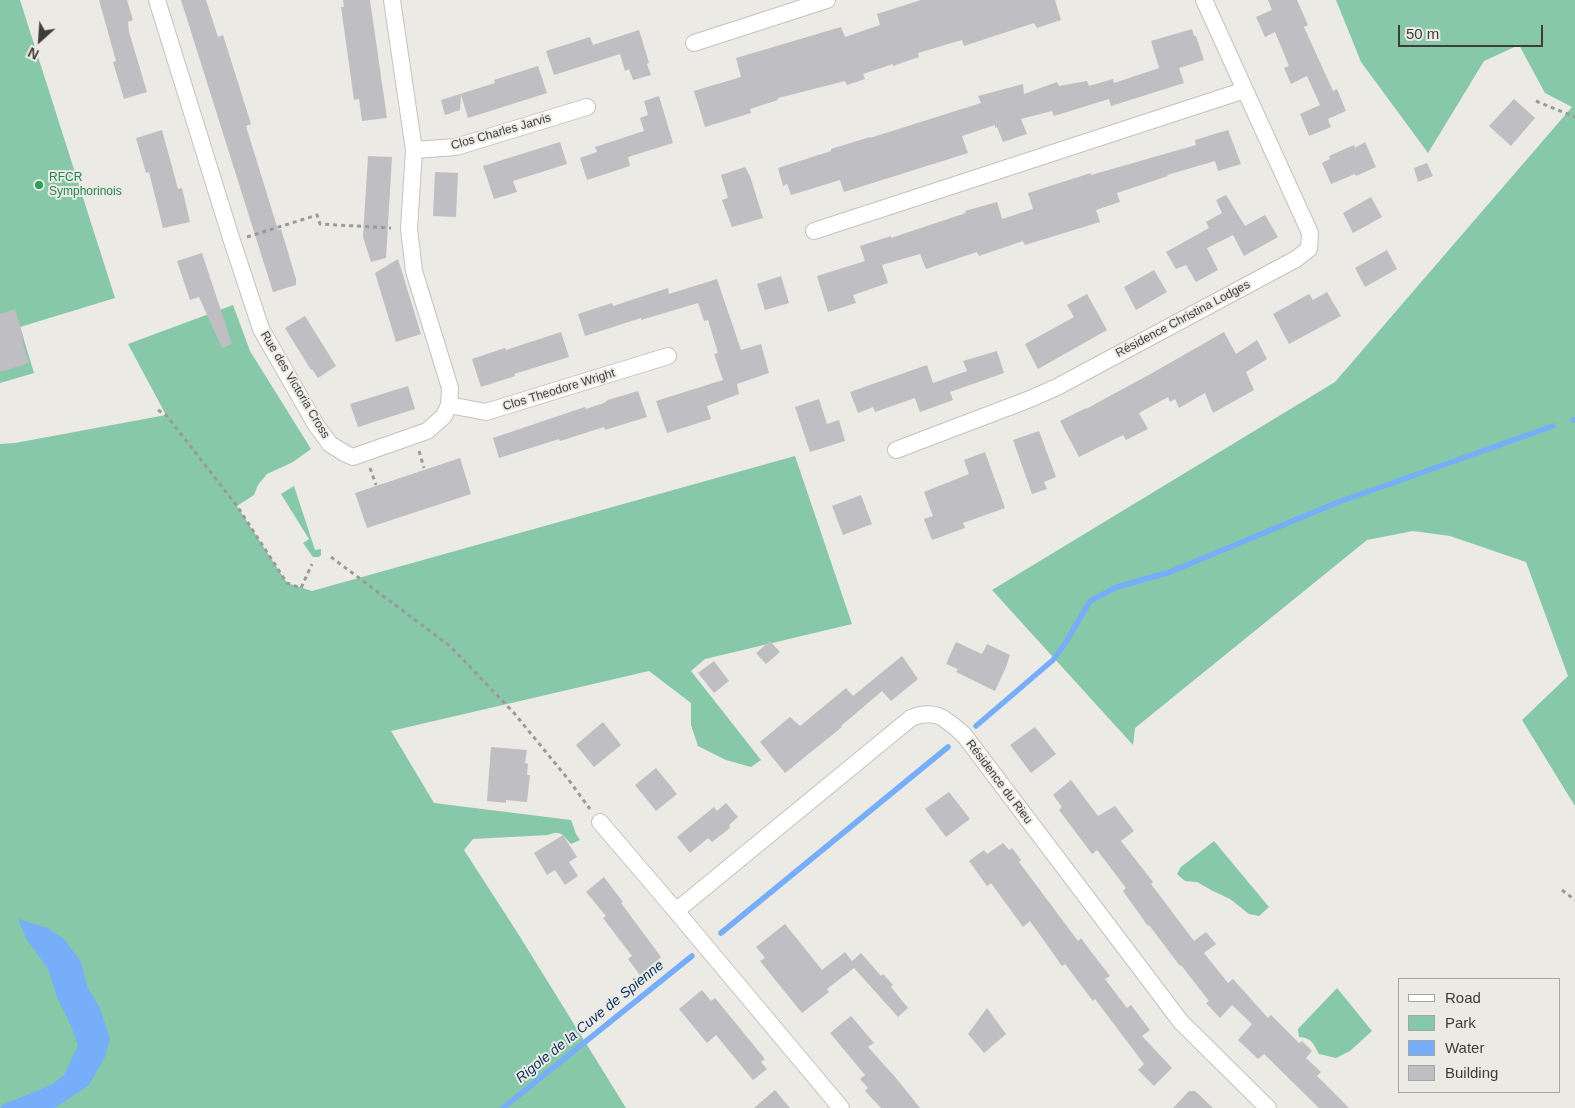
<!DOCTYPE html>
<meta charset="utf-8">
<style>
body{margin:0}
#map{position:relative;width:1575px;height:1108px;overflow:hidden;background:#ebeae5;font-family:Helvetica,sans-serif}
canvas{display:block}
.legend{position:absolute;left:1398px;top:978px;width:162px;height:115px;box-sizing:border-box;background:#ebeae5;border:1px solid #a5a5a1;margin:0;padding:6px 9px;list-style:none;font-size:15px;color:#3d3d3b}
.legend li{display:flex;align-items:center;gap:10px;height:25px}
.legend b{width:25px;border:1px solid #a5a5a1}
.north{position:absolute;left:15px;top:15px;width:50px;height:50px;-webkit-text-stroke:4px #ebeae5;paint-order:stroke;rotate:206deg;font-size:14px;font-weight:700;line-height:20px;text-align:center;color:#3d3d3b}
.north::after{content:'';display:block;margin:auto;width:18px;height:22px;background:#3d3d3b;clip-path:polygon(50% 0,100% 100%,50% 72%,0 100%)}
.scale{position:absolute;left:1398px;top:25px;width:145px;height:22px;box-sizing:border-box;border:2px solid #3d3d3b;border-top:0;padding-left:6px;font-size:15px;line-height:18px;white-space:nowrap;color:#3d3d3b;-webkit-text-stroke:4px #ebeae5;paint-order:stroke}
</style>
<div id="map">
<canvas width="1575" height="1108"></canvas>
<ul class="legend">
<li><b style="height:6px;background:#fff"></b>Road</li>
<li><b style="height:14px;background:#87c8a8"></b>Park</li>
<li><b style="height:14px;background:#76aef9"></b>Water</li>
<li><b style="height:14px;background:#bfbec2"></b>Building</li>
</ul>
<div class="north">N</div>
<div class="scale">50 m</div>
</div>
<script>
const c = document.querySelector('canvas').getContext('2d');
c.lineJoin = 'round';
function paint(path, color) {
  c.fillStyle = color;
  c.fill(path, 'evenodd');
}
function trace(path, color, width, dash) {
  c.strokeStyle = color;
  c.lineWidth = width;
  c.lineCap = dash ? 'butt' : 'round';
  c.setLineDash(dash || []);
  c.stroke(path);
}
function label(font, color, halo, rows, align = 'center') {
  c.font = font + ' Helvetica,sans-serif';
  c.lineWidth = 4;
  c.setLineDash([]);
  c.textBaseline = 'middle';
  c.strokeStyle = halo;
  c.fillStyle = color;
  for (const [text, x, y, turn = 0] of rows) {
    c.save();
    c.translate(x, y);
    c.rotate((+turn || 0) * Math.PI / 180);
    c.textAlign = isNaN(turn) ? turn : align;
    if (halo) c.strokeText(text, 0, 0);
    c.fillText(text, 0, 0);
    c.restore();
  }
}
paint(new Path2D(`
 M0 0H20L115 298 20 327 34 373 0 383Z
 M1336 0H1575V806L1522 720 1568 676 1526 562 1450 536 1413 531 1367 540 1135 728 1133 745 992 590 1335 382 1572 107 1545 93 1519 45 1484 61 1428 153 1361 62Z
 M233 305 250 351 311 449 293 462 267 474 258 485 254 495 237 506 287 583 312 591 795 456 852 624 705 659 691 671 761 760 751 767 726 760 698 746 691 725V703L649 671 391 731 434 803 571 820 576 834 580 840 571 844C563 835 561 830 548 835L473 839 464 850 517 932 626 1108H0V444L15 443 166 415 128 344Z
 M294 486 315 550 321 549V555L319 557H313L303 543 309 539 281 494Z
 M1214 841 1269 907 1259 916 1249 914 1230 899 1213 891 1197 882 1185 881 1177 874 1181 867Z
 M1337 988 1372 1031 1350 1051 1336 1058 1319 1054C1313 1043 1312 1038 1299 1037L1298 1029Z`), '#87c8a8');
paint(new Path2D(`
 M18 919 48 928 64 939 81 962 87 986 100 1008 110 1039 105 1057 89 1085 55 1108H0L2 1105 51 1085 64 1075 78 1045 71 1026 57 997 48 969 27 940Z`), '#76aef9');
trace(new Path2D(`
 M1573 420 1575 419
 M976 726 1053 660 1066 642 1090 601 1117 587 1170 572 1336 503 1553 426
 M721 933 948 747
 M503 1108 692 956`), '#76aef9', 5.5);
paint(new Path2D(`
 M99 0H127L133 20 128 22 129 32 147 92 124 99 113 62 116 61Z
 M181 0H206L218 37 223 35 251 124 246 126 278 230 281 229 296 279V285L273 292Z
 M343 0H370L387 118 362 121 359 99 354 100 341 7H344Z
 M921 0H1055L1061 20 1037 28 1034 23 964 46 962 40 918 53 919 57 893 66V64L863 74 865 79 847 85 845 81 778 98V100L750 109 751 113 705 127 694 91 741 77 736 58 841 27 845 37 880 25 877 14Z
 M1268 0H1297L1308 25 1304 27 1333 91 1337 89 1346 111 1328 119 1331 127 1309 136 1300 114 1320 105 1307 76 1291 84 1284 68 1289 66 1275 32 1265 37 1256 17 1272 10Z
 M1192 29 1194 36H1196L1204 60 1179 68 1184 83 1111 106 1109 99 1054 116 1052 111 1021 119 1027 134 1003 142 997 127 995 128V125L962 136 968 153 844 192 840 180 791 195 787 184 783 186 778 168 831 151V149L870 137V138L981 103 978 96 1023 84 1024 94 1057 82 1059 86 1087 81 1089 86 1113 79 1114 83 1159 68 1151 41Z
 M639 30 649 63 647 64 651 75 633 80 629 69 625 71 620 54 554 75 546 51 590 37 593 45Z
 M538 66 547 93 468 118 461 95 460 110 445 115 441 100 495 83 494 80Z
 M659 96 673 143 628 157 630 166 587 180 580 158 597 152 595 147 644 131 640 118 648 115 644 101Z
 M1514 99 1535 118 1511 146 1489 126Z
 M162 130 178 189 182 188 190 222 163 228 149 172 146 173 136 138Z
 M1228 130 1241 164 1218 171 1215 161 1167 175 1168 176 1117 193 1120 202 1096 210 1100 222 1025 245 1023 241 979 256 977 252 926 269 920 254 882 265 888 283 853 295 856 303 828 312 817 276 865 261 860 246 891 236V238L966 213 965 211 997 202 1002 219 1033 209 1028 193 1091 173V175L1196 145 1195 140Z
 M560 142 567 164 513 181 517 192 494 199 483 166Z
 M1365 142 1376 167 1356 176 1355 174 1331 184 1322 163 1330 159 1329 156 1354 145 1355 148Z
 M368 156 392 157 386 258 371 262 363 237Z
 M1427 163 1433 176 1418 182 1414 168Z
 M745 167 750 176 763 218 732 227 722 200 728 198 721 175Z
 M435 172 458 173 456 217 433 216Z
 M1226 195 1245 226 1265 215 1278 237 1244 256 1233 235 1207 248 1218 270 1196 282 1186 265 1176 269 1166 252 1209 228 1206 222 1222 213 1216 200Z
 M1371 197 1382 217 1353 233 1343 213Z
 M1387 250 1397 269 1365 287 1355 268Z
 M202 253 232 344 222 348 199 297 190 300 177 261Z
 M398 259 421 334 396 342 375 273Z
 M1154 270 1167 292 1136 310 1124 287Z
 M781 276 789 303 765 310 757 284Z
 M717 279 741 350 761 344 769 373 737 384 739 394 707 406 711 419 667 433 656 401 723 380 714 354 718 353 708 320 704 321 698 303 641 320V318L585 336 578 314 612 303 613 306 668 288 669 294Z
 M1327 292 1341 316 1289 344 1273 314 1309 294 1313 300Z
 M1087 294 1107 330 1038 369 1025 344 1074 317 1067 305Z
 M15 309 24 339 22 340 29 363 0 372V314Z
 M305 316 336 366 318 378 312 369 311 370 285 328Z
 M561 332 569 357 514 374 515 376 481 387 472 359 505 348 506 350Z
 M1224 332 1236 354 1257 340 1267 359 1246 372 1254 390 1213 413 1205 393 1179 408 1175 399 1170 402 1168 397 1139 413 1148 429 1126 440 1123 435 1079 457 1060 421 1086 408V409L1154 372Z
 M997 351 1004 373 950 392 953 400 920 412 915 398 875 412 873 407 858 413 850 392 927 365 933 383 967 371 963 361Z
 M408 386 415 409 358 427 350 404Z
 M638 391 647 417 605 430 604 427 560 441 559 439 499 458 493 438 585 407 586 409 604 403 608 400Z
 M819 399 827 424 839 420 845 441 810 452 795 407Z
 M1039 431 1056 477 1044 482 1047 489 1032 494 1013 440Z
 M985 452 1005 508 963 523 965 528 932 540 924 519 933 516 924 492 969 474 964 460Z
 M460 458 471 494 367 528 355 493Z
 M861 495 872 524 843 535 832 506Z
 M770 641 780 652 766 664 756 653Z
 M956 642 982 654 987 644 1010 655 1006 667 995 691 956 672 958 669 946 664Z
 M902 656 918 679 891 701 882 691 841 726 842 727 785 773 760 742 790 717 800 726 846 688 853 696Z
 M714 661 729 681 714 693 698 673Z
 M603 722 621 745 594 767 576 745Z
 M1035 727 1056 754 1031 773 1010 745Z
 M491 747 527 750 525 763 528 764 527 775H530L527 802 506 800V803L487 801Z
 M656 768 677 794 656 811 635 785Z
 M1071 780 1098 816 1115 806 1134 831 1121 841 1153 882 1151 884 1194 941 1206 932 1216 944 1204 953 1228 983 1233 979 1268 1018 1271 1015 1299 1043 1302 1041 1312 1051 1306 1058 1321 1072 1317 1076 1349 1108H1319L1264 1054 1258 1059 1238 1040 1252 1024 1232 1005 1220 1018 1206 1003 1209 1001 1181 965 1180 966 1149 925 1148 926 1123 891 1126 888 1097 850 1092 854 1059 810 1062 807 1053 795Z
 M949 792 970 819 946 837 925 809Z
 M726 803 738 817 729 825 730 828 712 842 708 838 690 853 677 837 714 807 717 811Z
 M563 835 577 857 569 862 578 876 565 885 555 870 547 875 534 853Z
 M1003 843 1009 850 1012 848 1021 860 1019 862 1078 941 1081 938 1092 953 1110 976 1105 979 1127 1008 1131 1005 1150 1030 1142 1036 1172 1068 1154 1086 1138 1070 1144 1064 1095 999 1093 1001 1065 964 1062 966 1030 921 1023 927 991 883 987 886 969 861 984 850 987 854Z
 M604 877 623 902 621 903 661 957 640 975 628 959 632 956 603 918 606 916 586 892Z
 M785 924 822 970 845 952 852 961 861 953 881 976 883 974 893 985 891 987 908 1008 898 1017 854 968 827 989 829 992 802 1013 760 961 765 958 756 947Z
 M702 990 711 1001 715 998 765 1059 761 1062 767 1069 753 1080 716 1035 707 1043 679 1009Z
 M987 1008 1006 1034 984 1053 968 1034Z
 M851 1016 874 1043 868 1047 896 1078 920 1108H881L865 1091 868 1088 860 1079 865 1075 830 1033Z
 M775 1090 790 1108H754Z
 M1189 1091H1195L1213 1108H1173Z`), '#bfbec2');
const street = new Path2D(`
 M157 0 232 241 261 329 316 425 330 444 346 454 353 457 427 431 444 416 449 405 450 388 414 271 409 229 414 150 392 0
 M694 43 827 0
 M414 150 456 147 587 107
 M814 231 1245 90
 M449 405 486 412 668 356
 M896 450 1030 399 1057 387 1296 259 1309 249 1310 233 1204 0
 M600 822 676 911
 M841 1108 676 911 911 718C936 708 946 719 964 735L1181 1022 1268 1108`);
trace(street, '#c3c2be', 18);
trace(new Path2D(`
 M1536 101 1575 117
 M247 237 317 215 320 224 391 228
 M158 410 166 415 237 506 287 583 301 588 312 564
 M419 451 424 468
 M370 468 376 485
 M331 557 450 646 514 713 568 779 590 809
 M1562 890 1575 900`), '#9a9a96', 3, [4, 4]);
trace(street, '#fff', 16);
for (const [x, y, r, color] of [
 [39,185,5,"#2e9e5b"]
]) {
  const dot = new Path2D();
  dot.arc(x, y, r, 0, 2 * Math.PI);
  c.fillStyle = color;
  c.fill(dot);
  trace(dot, '#ebeae5', 2);
}
label('12px', '#3d3d3b', '#ebeae5', [
 ["Clos Charles Jarvis",501,132,-16],
 ["Résidence Christina Lodges",1183,319,-28],
 ["Rue des Victoria Cross",295,385,59],
 ["Clos Theodore Wright",559,390,-17],
 ["Résidence du Rieu",999,782,53]
]);
label('12px', '#27864d', '#ebeae5', [
 ["RFCR",49,178],
 ["Symphorinois",49,192]
], 'left');
label('italic 14px', '#0e3462', '#ebeae5', [
 ["Rigole de la Cuve de Spienne",590,1022,-39]
]);
</script>
